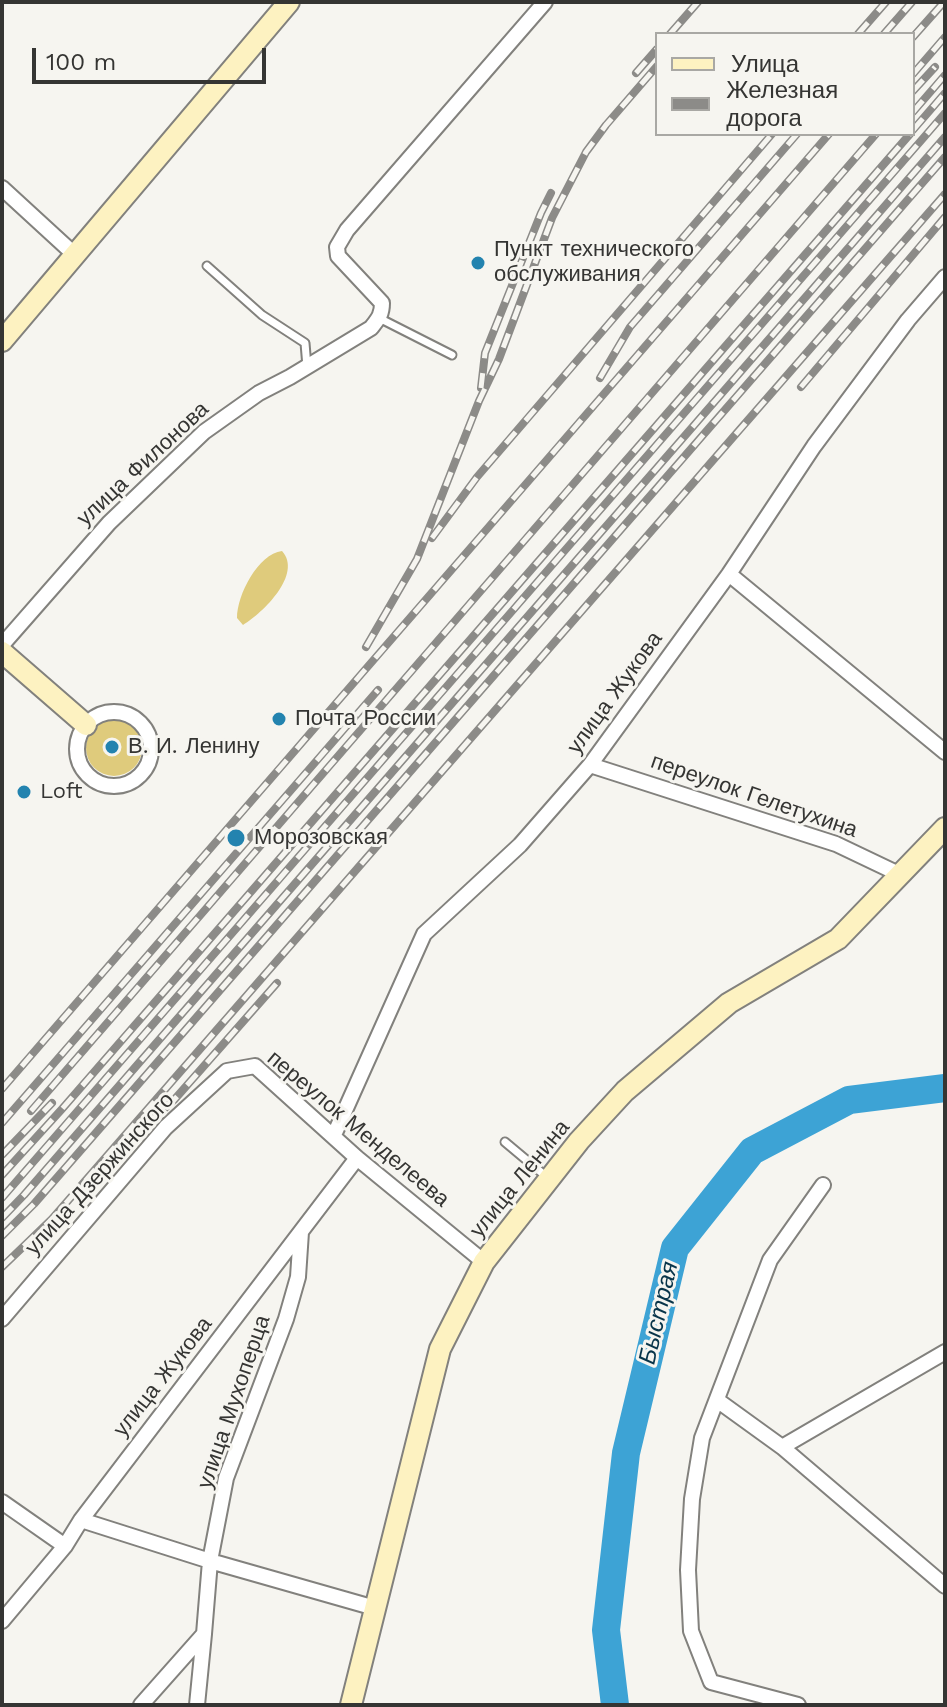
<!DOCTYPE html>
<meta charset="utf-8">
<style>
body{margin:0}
#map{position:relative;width:947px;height:1707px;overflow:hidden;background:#f6f5f0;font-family:"Work Sans",sans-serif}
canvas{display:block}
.frame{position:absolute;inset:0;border:4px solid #353533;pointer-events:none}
.legend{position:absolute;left:655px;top:32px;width:260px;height:104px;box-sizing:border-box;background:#f6f5f0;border:2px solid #a9a8a4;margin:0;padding:10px 14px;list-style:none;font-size:24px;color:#353533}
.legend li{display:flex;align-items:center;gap:16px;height:40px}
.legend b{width:40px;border:2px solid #a9a8a4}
.scale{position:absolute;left:32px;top:48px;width:234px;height:36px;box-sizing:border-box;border:4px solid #353533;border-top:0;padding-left:10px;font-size:24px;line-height:28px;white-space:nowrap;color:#353533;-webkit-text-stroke:6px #f6f5f0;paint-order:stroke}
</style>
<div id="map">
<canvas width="947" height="1707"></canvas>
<div class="frame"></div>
<ul class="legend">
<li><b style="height:10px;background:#fdf2c1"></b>Улица</li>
<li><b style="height:10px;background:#8c8b88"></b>Железная дорога</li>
</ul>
<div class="scale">100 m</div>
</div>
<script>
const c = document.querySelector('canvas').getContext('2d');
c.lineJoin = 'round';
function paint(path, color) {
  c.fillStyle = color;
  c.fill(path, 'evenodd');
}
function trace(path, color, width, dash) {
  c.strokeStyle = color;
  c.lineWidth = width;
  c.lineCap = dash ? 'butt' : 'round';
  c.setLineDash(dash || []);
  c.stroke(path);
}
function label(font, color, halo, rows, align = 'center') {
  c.font = font + ' "Work Sans",sans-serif';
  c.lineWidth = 6;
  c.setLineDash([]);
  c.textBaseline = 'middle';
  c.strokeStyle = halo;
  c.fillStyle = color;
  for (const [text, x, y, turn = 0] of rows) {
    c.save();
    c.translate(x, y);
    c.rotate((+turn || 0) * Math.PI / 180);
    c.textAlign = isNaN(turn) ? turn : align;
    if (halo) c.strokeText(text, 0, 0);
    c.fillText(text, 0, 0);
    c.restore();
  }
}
paint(new Path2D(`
 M282 551C303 574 263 613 243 625L237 618C237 595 258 554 282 551Z
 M86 748a28 28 0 1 1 56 0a28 28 0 1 1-56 0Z`), '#dfcb7c');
trace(new Path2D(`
 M615 1705 606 1630 626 1453 675 1248 752 1151 849 1100 945 1088`), '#3da3d5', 28);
const lane = new Path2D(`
 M207 266 262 315 305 343 307 367
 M379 318 452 355
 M505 1142 548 1178`);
const street = new Path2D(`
 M2 188 75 255
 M729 574 945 752
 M2 645 109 523 204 432 259 393 290 377 371 328C378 319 382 315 382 303L338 256 337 247 347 230 545 2
 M77 749a37 37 0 1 1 74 0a37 37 0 1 1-74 0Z
 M590 765 836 844 901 875
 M334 1135 424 934 520 845 590 765 729 574 814 446 908 320 945 277
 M2 1319 166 1127 227 1071 255 1066 357 1158 484 1262
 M717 1400 782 1447 945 1586
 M782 1447 945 1352
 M2 1502 65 1546
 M81 1520 210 1561 375 1608
 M2 1621 65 1546 81 1520 357 1158
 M141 1705 204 1634 210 1561 226 1478 286 1319 298 1277 301 1232
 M197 1705 204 1634
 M798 1705 711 1682 691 1631 688 1570 692 1499 702 1438 770 1260 823 1185`);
const secondary = new Path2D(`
 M2 341 289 2
 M2 652 86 725
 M351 1705 440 1349 484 1262 579 1141 625 1091 729 1003 838 939 945 828`);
trace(lane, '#82817d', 11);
trace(street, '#82817d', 18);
trace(secondary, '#82817d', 24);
trace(lane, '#fff', 7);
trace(street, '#fff', 14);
trace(secondary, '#fdf2c1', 20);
const rail = new Path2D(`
 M670 34 698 2
 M858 34 886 2
 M884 34 912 2
 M913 37 944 2
 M636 73 657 49
 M913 74 945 37
 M913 91 935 67
 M913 112 945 75
 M913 130 945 93
 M600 378 630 327 797 134
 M801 387 945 217
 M481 388 485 353 541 213 551 193
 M432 538 477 477 772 134
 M366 647 417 559 479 401 499 359 552 218 586 152 606 125 657 66
 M2 1089 829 134
 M31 1111 876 134
 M2 1123 378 690
 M144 1127 174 1100 277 983
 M2 1155 52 1103
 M2 1175 62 1109 910 134
 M2 1198 945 113
 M2 1218 24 1195 945 137
 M2 1236 34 1204 945 157
 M2 1267 52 1219 945 194`);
trace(rail, '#8c8b88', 8);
trace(rail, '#f6f5f0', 5, [15]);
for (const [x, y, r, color] of [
 [478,263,8,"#2383af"],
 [279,719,8,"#2383af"],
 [112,747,8,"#2383af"],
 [24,792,8,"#2383af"],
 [236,838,10,"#2383af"]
]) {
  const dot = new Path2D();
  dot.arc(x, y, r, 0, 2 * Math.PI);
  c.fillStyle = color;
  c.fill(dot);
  trace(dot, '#f6f5f0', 3);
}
label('22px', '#353533', '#f6f5f0', [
 ["Пункт технического",494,250],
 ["обслуживания",494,275],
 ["Почта России",295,719],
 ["В. И. Ленину",128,747],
 ["Loft",40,792],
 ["Морозовская",254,838]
], 'left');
label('22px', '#353533', '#f6f5f0', [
 ["улица Филонова",143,464,-43],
 ["улица Жукова",615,693,-54],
 ["переулок Гелетухина",754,796,19],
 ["переулок Менделеева",358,1129,40],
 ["улица Дзержинского",100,1174,-48],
 ["улица Ленина",520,1179,-51],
 ["улица Жукова",163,1377,-52],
 ["улица Мухоперца",234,1402,-71]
]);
label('italic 24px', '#08354a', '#f6f5f0', [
 ["Быстрая",659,1313,-77]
]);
</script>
